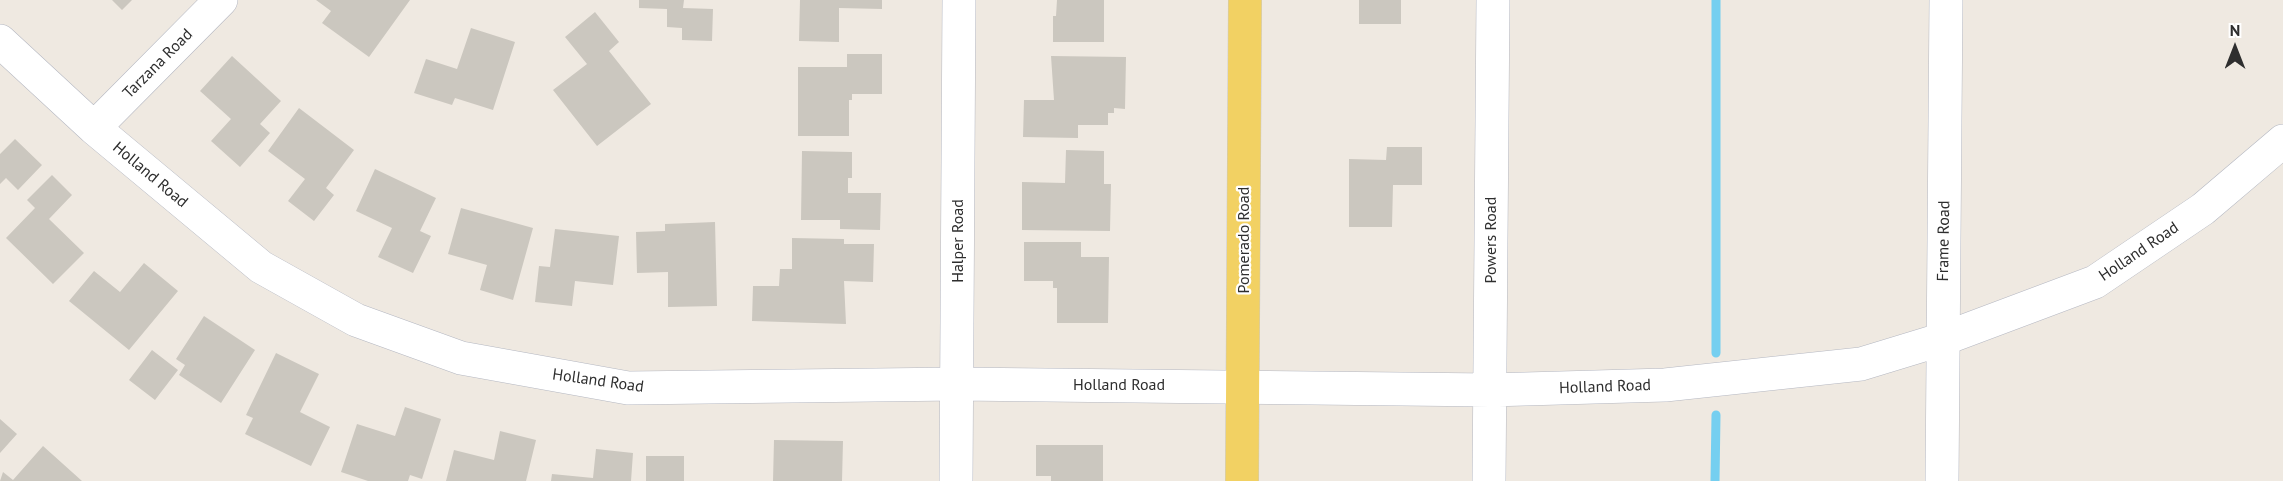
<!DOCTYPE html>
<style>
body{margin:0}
#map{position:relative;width:2283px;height:481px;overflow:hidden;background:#efe9e1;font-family:"PT Sans",sans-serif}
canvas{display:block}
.north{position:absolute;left:2205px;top:18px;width:60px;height:60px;-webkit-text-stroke:4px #fff;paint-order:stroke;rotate:0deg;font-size:16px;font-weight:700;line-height:24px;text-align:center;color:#2e2e2e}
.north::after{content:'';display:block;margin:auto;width:21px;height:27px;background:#2e2e2e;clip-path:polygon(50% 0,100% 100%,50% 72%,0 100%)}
</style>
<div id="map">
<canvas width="2283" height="481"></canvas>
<div class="north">N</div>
</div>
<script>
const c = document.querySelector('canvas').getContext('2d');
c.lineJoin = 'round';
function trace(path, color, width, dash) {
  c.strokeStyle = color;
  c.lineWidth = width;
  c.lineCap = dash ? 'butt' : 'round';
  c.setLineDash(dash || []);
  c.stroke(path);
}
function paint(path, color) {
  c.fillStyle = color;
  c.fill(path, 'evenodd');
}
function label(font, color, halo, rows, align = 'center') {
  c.font = font + ' "PT Sans",sans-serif';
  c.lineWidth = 4.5;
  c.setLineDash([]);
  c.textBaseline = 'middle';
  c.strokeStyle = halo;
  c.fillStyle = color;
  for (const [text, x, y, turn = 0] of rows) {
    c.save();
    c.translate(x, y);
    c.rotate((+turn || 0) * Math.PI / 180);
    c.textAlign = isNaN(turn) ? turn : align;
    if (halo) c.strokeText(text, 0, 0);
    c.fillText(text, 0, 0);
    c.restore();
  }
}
trace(new Path2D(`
 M1716 353V0
 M1715 481 1716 415`), '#75cff0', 9);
paint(new Path2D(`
 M112 0H132L122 10Z
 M316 0H410L369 57 322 23 331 11Z
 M639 0H684L683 8 713 9 712 41 682 40V28L667 27V9L639 8Z
 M800 0H882V9L839 8V42L799 41Z
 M1057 0H1104V42H1053V16H1056Z
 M1359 0H1401V24H1359Z
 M595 12 619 42 609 51 651 104 597 146 553 90 587 64 565 37Z
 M471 28 515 42 493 110 455 98 452 105 414 93 426 59 457 69Z
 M847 54H882V94H852V100H849V136H798V67H847Z
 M232 56 281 101 260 124 270 133 240 167 211 141 231 119 200 91Z
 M1051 56 1126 57 1125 109 1114 108V113H1108V125H1078V138L1023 137 1024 100H1054Z
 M299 108 354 150 326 188 334 195 314 221 288 201 305 179 268 151Z
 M15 139 42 165 18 190 6 178 0 184V154Z
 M1387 147H1422V185H1393L1392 227H1349V159L1386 160Z
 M1066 150 1104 151V184H1111L1110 231 1022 230V182L1065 183Z
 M802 151 852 152V178H848V193H881L880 230 840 229V220H801Z
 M375 169 436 198 420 231 431 236 413 273 378 257 392 228 356 211Z
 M52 175 72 195 49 219 84 253 53 284 6 238 35 208 27 200Z
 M461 208 533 228 513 300 480 290 487 265 448 254Z
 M715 222 717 306 668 307V272L637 273 636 232 665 231V224Z
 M555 229 619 236 613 285 575 281 572 306 535 302 539 266 550 267Z
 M792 238 844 239V244H874L873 282 844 281 846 324 752 321 753 286H779L780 269H792Z
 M1024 242H1081V257H1109L1108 323H1057V288H1053V281H1024Z
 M144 263 178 291 129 350 69 301 94 271 120 292Z
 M204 316 255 350 221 403 179 375 185 365 176 359Z
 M152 350 178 370 155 400 129 380Z
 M276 353 319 374 300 412 330 427 311 466 245 434 253 418 246 415Z
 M405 407 441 419 422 479 410 475 408 481H368L341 472 357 424 395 436Z
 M0 419 17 434 0 453Z
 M500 431 536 440 526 481H446L454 450 494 460Z
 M774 440 843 441 842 481H773Z
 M1036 445H1103V481H1051V476H1036Z
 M43 446 82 481H0L3 472 13 480Z
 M596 449 633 453 631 481H551L552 474 593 478Z
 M646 456H684V481H646Z`), '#cbc7bf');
const street = new Path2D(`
 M0 41 94 128 261 267 356 320 461 358 628 388 957 384 1490 390 1665 385 1861 364 1943 339 2095 282 2203 209 2283 141
 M94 128 221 0
 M956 481 959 0
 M1489 481 1493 0
 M1942 481 1946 0`);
const primary = new Path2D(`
 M1242 481 1245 0`);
trace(street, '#b4b7c1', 34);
trace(primary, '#c9c9c9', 34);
trace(street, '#fff', 33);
trace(primary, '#f2d163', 33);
label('16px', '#2e2e2e', '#fff', [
 ["Tarzana Road",158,64,-45],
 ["Holland Road",150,175,40],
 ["Pomerado Road",1244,240,-90],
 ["Powers Road",1491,240,-90],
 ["Halper Road",958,241,-90],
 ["Frame Road",1944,241,-89],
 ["Holland Road",2139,252,-34],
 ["Holland Road",598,381,8],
 ["Holland Road",1119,385],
 ["Holland Road",1605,387,-2]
]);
</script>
